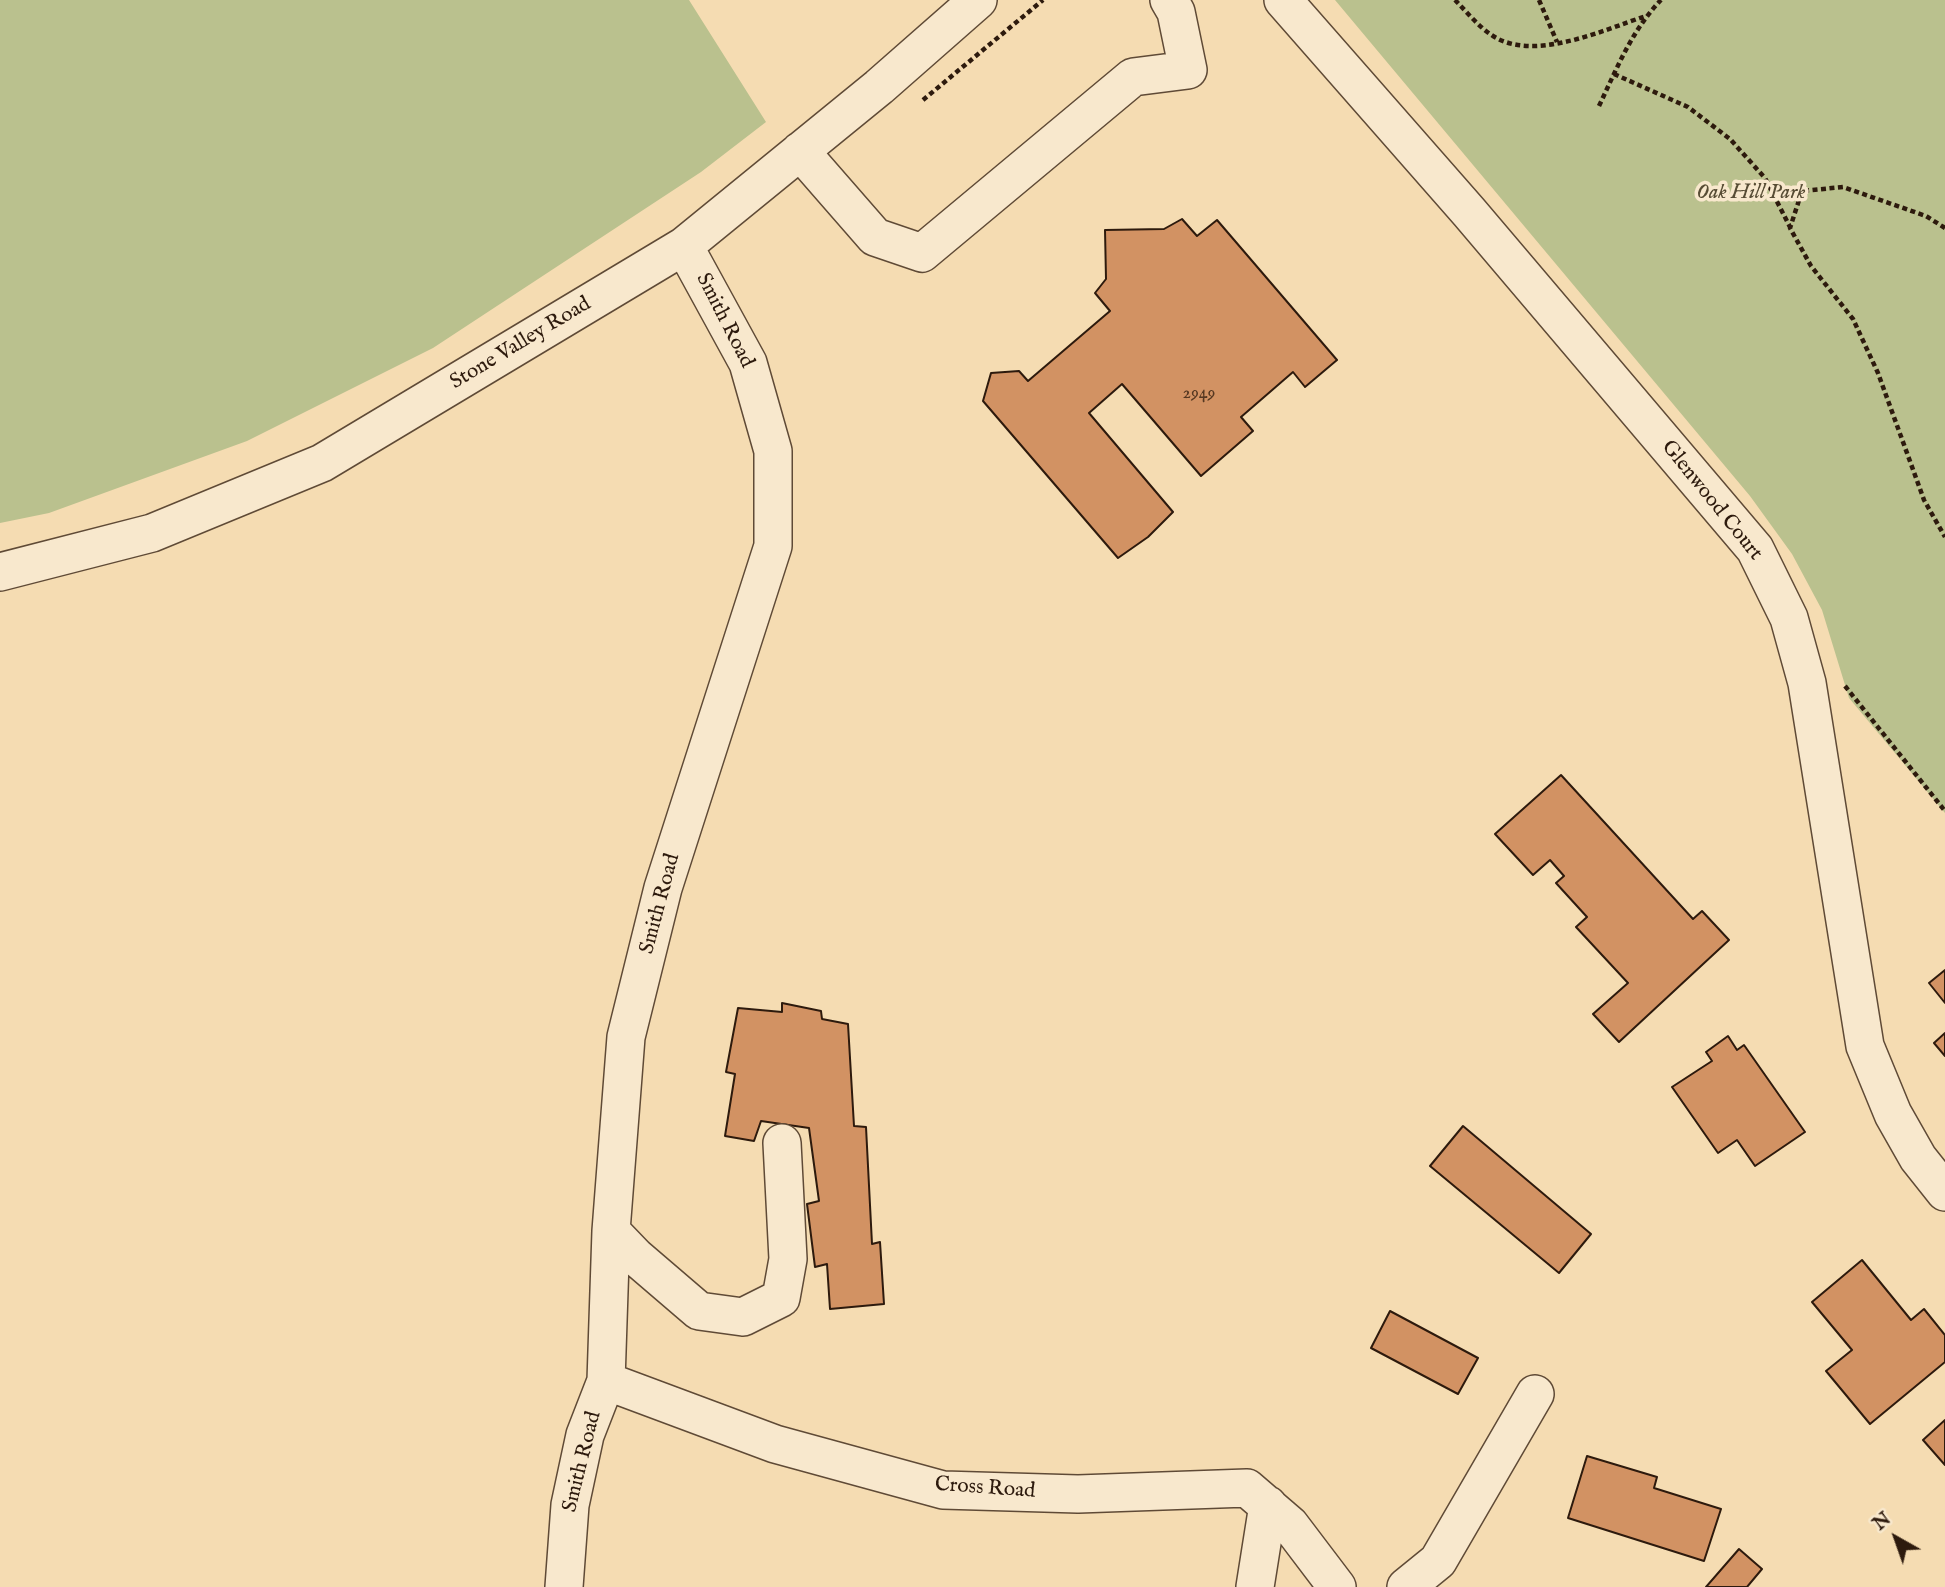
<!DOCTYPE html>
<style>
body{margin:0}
#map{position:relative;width:1945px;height:1587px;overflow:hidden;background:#f5dcb2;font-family:"IM FELL English",serif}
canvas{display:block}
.north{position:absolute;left:1861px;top:1503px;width:70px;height:70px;-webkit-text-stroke:5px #f8e8cd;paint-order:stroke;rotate:320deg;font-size:19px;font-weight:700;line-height:28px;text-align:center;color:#2d1a0d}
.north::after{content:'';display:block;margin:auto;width:24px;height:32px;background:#2d1a0d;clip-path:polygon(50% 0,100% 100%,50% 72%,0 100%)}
</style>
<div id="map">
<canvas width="1945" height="1587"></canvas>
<div class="north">N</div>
</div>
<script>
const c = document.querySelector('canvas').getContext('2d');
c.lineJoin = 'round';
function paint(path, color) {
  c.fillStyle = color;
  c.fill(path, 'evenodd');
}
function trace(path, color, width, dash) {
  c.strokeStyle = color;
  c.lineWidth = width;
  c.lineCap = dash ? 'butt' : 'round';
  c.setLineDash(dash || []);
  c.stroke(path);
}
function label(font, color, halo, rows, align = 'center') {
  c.font = font + ' "IM FELL English",serif';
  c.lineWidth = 7;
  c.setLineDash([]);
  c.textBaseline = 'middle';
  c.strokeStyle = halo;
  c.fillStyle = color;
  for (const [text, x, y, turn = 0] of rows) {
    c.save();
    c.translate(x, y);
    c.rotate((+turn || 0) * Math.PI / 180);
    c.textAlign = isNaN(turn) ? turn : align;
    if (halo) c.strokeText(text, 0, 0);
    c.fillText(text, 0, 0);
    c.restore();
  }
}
paint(new Path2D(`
 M0 0H689L766 122 701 172 433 348 247 441 49 513 0 523Z
 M1335 0H1945V813L1849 698 1822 610 1792 554 1750 496Z`), '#bac18e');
const building = new Path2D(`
 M1182 219 1197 236 1217 220 1337 360 1305 387 1293 372 1241 417 1253 431 1201 476 1122 384 1089 413 1173 512 1148 537 1118 558 983 401 991 373 1019 371 1028 381 1110 311 1095 293 1106 279 1105 230 1164 229Z
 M1561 775 1693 919 1702 911 1729 940 1619 1042 1593 1014 1628 983 1576 927 1587 917 1556 883 1564 876 1550 860 1533 875 1495 834Z
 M1945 970V1003L1929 983Z
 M782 1003 821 1011 822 1019 848 1024 854 1126 866 1127 872 1244 880 1242 884 1304 830 1309 827 1264 815 1267 807 1204 819 1201 809 1128 761 1121 754 1141 725 1136 735 1074 726 1072 738 1008 782 1012Z
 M1945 1033V1056L1934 1043Z
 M1728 1036 1737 1050 1744 1045 1805 1132 1755 1166 1737 1140 1718 1153 1672 1087 1712 1061 1706 1052Z
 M1463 1126 1591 1234 1559 1273 1430 1166Z
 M1862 1260 1911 1320 1924 1309 1945 1335V1362L1870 1424 1826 1371 1852 1350 1812 1302Z
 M1390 1311 1478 1358 1458 1394 1371 1348Z
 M1945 1420V1465L1923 1440Z
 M1587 1456 1657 1477 1654 1488 1721 1509 1704 1561 1568 1518Z
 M1739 1549 1762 1569 1747 1587H1706Z`);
paint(building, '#d29263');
trace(building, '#2d1a0d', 2);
const minor = new Path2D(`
 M1283 0 1469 212 1755 549 1789 618 1807 683 1865 1046 1893 1114 1918 1158 1945 1192
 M800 151 875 237 922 253 1133 77 1188 70 1176 12 1169 0
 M0 572 152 533 322 463 684 246 879 87 978 0
 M611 1231 636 1257 699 1311 743 1317 781 1298 788 1259 782 1143
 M606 1381 775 1444 943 1490 1078 1494 1247 1488 1290 1525 1337 1587
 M564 1587 570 1505 585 1435 606 1381 611 1231 626 1037 663 888 773 546V451L748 363 684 246
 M1255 1587 1268 1505
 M1406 1587 1438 1561 1535 1394`);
trace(minor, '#5f4a36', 40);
trace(new Path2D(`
 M1455 0C1466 11 1477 25 1490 34 1531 64 1603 30 1646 16
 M1539 0 1557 42
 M1614 74 1688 107 1730 139 1765 178 1790 227
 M923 100 1043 0
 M1599 106C1617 68 1632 30 1661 0
 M1945 228 1926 216 1843 187 1802 191 1790 228 1811 266 1853 319 1878 373 1924 500 1945 537
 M1845 686 1945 811`), '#2d1a0d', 4.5, [5, 3.5]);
trace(minor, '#f8e8cd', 37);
label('18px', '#563822', null, [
 ["2949",1199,394]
]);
label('italic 21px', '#574c34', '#f8e8cd', [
 ["Oak Hill Park",1751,194]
]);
label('21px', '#2d1a0d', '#f8e8cd', [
 ["Smith Road",724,321,63],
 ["Stone Valley Road",521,344,-31],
 ["Glenwood Court",1711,501,51],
 ["Smith Road",661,904,-75],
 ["Smith Road",583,1462,-76],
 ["Cross Road",985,1489,4]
]);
</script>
